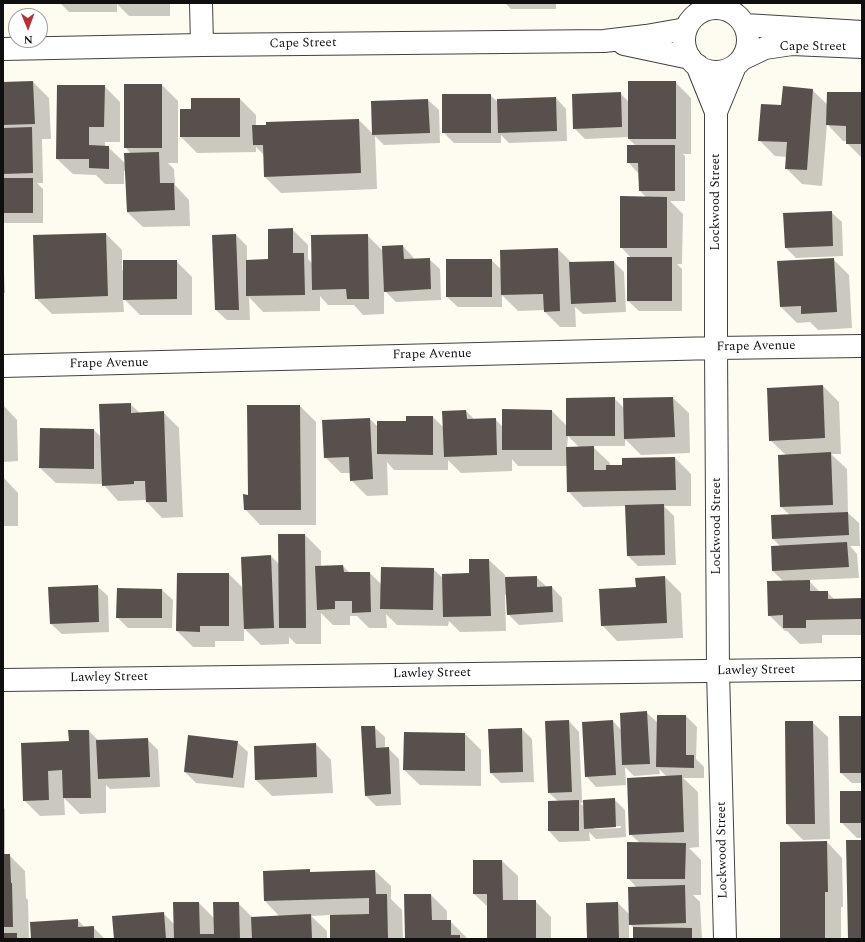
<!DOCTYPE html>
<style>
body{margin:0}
#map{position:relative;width:865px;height:942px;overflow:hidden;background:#fefbf1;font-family:Spectral,serif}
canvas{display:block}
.frame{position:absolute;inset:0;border:4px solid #0f0f0f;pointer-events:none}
.north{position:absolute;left:8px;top:8px;width:40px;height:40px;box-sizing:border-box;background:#fff;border:1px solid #9f9f9f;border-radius:50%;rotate:179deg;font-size:11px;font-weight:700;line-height:16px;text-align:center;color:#0f0f0f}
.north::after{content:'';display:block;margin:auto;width:14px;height:18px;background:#b4313a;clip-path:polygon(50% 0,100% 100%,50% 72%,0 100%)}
</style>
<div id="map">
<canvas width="865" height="942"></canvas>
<div class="frame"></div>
<div class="north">N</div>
</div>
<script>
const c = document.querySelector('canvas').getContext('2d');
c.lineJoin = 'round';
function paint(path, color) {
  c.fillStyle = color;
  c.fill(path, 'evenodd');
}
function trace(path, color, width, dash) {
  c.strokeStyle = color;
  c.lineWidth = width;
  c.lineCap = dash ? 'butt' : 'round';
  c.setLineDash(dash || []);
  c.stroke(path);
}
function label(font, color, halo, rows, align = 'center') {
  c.font = font + ' Spectral,serif';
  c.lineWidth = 4;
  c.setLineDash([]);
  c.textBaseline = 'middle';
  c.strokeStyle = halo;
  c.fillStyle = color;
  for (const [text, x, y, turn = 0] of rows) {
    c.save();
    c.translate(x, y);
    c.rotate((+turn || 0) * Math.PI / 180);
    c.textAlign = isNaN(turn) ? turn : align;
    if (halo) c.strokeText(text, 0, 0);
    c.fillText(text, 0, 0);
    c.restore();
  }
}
paint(new Path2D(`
 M60 3H170V16H129L117 4V12H69Z
 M505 3H556V9H511Z
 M33 82 49 98 51 139H42L43 183H37L43 189V223H3V83Z
 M675 82 691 98V154H683L685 156V201H670L683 214 682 264H677L682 269V311H639L628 301 631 258 621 247 647 198 640 191 638 173 628 162 636 146 629 139V137L585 139 574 128 620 93 629 102Z
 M162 85 178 101V163H168L174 169 175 185 189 200 190 226 143 227 127 212 126 171H124V184H105L96 175 73 174 57 159 104 86 120 102V142H105V146L108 147 126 164 131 154 125 147Z
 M812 90 828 105 862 93V158L847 143V141H843L827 124 822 186 802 184 786 168 787 157 775 156 759 140 782 106Z
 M490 95 498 102 556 98 566 109 567 141 509 143 501 135V143H454L443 132Z
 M240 99 256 115V126L359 120 373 134 428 100 439 110 440 143 384 145 375 136 377 189 281 193 265 177V156L256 147V152L197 153 181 137 192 110Z
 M831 212 842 222 843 256 796 258 786 248Z
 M292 229 308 245V259L312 263 367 235 383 251 403 246 413 257 414 260 429 259 440 269 441 300 396 302 384 290V314L363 315 354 305H328L320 296V311L263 312 249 297 250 320H227L216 310 236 235 247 246V260H269Z
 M106 234 122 250V270L176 261 192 277V315H140L123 298 124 312 52 314 36 298Z
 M558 249 572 263 614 262 624 272 626 312 583 314 575 307 576 327H560L545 312V310L518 311 502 295V307H458L447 297 491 260 502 270Z
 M3 250 5 293H3Z
 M833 259 849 275 852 328 818 330 810 322 797 323 781 307 778 262Z
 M823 386 839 402 841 454H831L847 469 848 513 859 523 860 546H850L857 554 859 578 808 580 820 592H827L835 600 862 599V635H822V643L800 644 787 631H785L769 615 784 582 773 571 781 547 773 539 790 515 781 507 779 456 786 455 770 440Z
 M614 398 624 408 673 398 689 413 690 453 641 455 625 439V446H592L610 463V466H623L675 458 691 474V506H664L674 516 676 565 638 566 628 556 626 506 583 507 568 491 567 466H518L512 459V471L461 473 448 460V470H394L387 462 388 495 367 496 351 480V473H341L325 457 370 419 378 427 433 417 444 428 466 411 475 420 495 419 503 427 552 411 567 426ZM568 436 580 448H567Z
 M130 404 140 413 163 412 179 428 183 517 162 518 147 502V500L118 501 103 484 56 483 40 468 94 430 101 437Z
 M3 405 17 420 18 461 3 462Z
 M300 406 316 422V525H260L245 509 249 496Z
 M3 477 18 493V526H3Z
 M279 535H305L321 551V566H343L350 573H370L381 584 433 569 443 578 470 574 489 560 505 575V578L536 577 547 587H552L562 598 563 622 519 625 508 614 507 595H505L506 631 460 632 449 621 448 626 397 625 386 614 387 628H369L357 616H350V625H333L321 613V644H296L289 637V644L261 645 244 628V641H215V647H193L177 631 229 574 244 589 271 556 280 565Z
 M665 577 681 593 683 638 617 641 602 625 637 588 636 578Z
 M97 586 108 596 109 632 62 634 51 624Z
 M118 589 162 590 173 600 172 628H128L117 617Z
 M646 712 658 723V716H686L697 727 696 759 704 767V778H683L698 792 699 847 689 848 701 860V895H693L700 902 702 939H634V928L629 923V939H588L618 903 630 915 637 888 628 878 640 843 630 834 667 777 659 769 660 774 634 776 625 767 626 785 596 787 586 776 613 721 621 730Z
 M862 717V783H852L841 773Z
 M569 721 579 732 582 801 614 799 625 810 626 837 596 839 589 832 590 841 559 842 549 831V802L558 801 549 793ZM584 802V807L580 803ZM621 826V828L594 829V827Z
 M786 722H812L828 737 830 839 803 840 787 824Z
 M374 727 385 737V749L388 748 399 759 401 805 376 806 366 796Z
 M522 729 532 739 534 782 501 783 491 773Z
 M89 731 99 741 147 739 158 750 160 787 110 789 106 785V813L80 814 64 798 65 815 40 816 24 800 70 742Z
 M405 733 465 734 481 750V786L420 785 404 770Z
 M237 742 248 752 244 788 196 783 185 772Z
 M316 744 331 760 333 793 272 796 256 780Z
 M862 792V838H857L841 822Z
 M3 807 5 809V855H9L25 871 26 898 28 900 29 939H3Z
 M827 842 842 858 843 907H841V939H781Z
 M474 861H502L518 876V901H535L551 917V939H488V907L474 894Z
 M309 870 312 873 375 871 391 886V899L402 910 403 939H331L330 915 311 916 327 931V939H115L163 913 174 924 199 903 214 918 238 903 253 918 280 917 265 901 264 872Z
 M431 895 447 911V921H450L466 937V939H406Z
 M78 920 85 928 93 927 104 938V939H32Z`), '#0003');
paint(new Path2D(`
 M33 81 35 124 3 125V82Z
 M628 81H676V139H628Z
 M124 84H162V148H124Z
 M57 85H105L104 127H89V145L109 146V169L89 168V159H56Z
 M783 86 813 89 807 170 785 169 787 142 758 141 761 104 781 105Z
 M621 92 622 127 573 129 572 94Z
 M827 92H862V144H846V126L826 125Z
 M442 94H491V133H442Z
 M556 97 557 131 498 133 497 99Z
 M191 98H240V137H180V109H191Z
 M428 99 430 133 372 135 371 101Z
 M359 119 361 173 264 177 263 145H253L252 125H266V122Z
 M32 127 33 173 3 174V128Z
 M627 145H675V191H639L638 163H627Z
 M159 152 160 183H174L175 210 127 212 124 153Z
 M3 178H33V213H3Z
 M620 196 667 197V248H620Z
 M832 211 833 246 785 248 783 213Z
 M293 228V253H304L305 295 246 296V260L268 259V229Z
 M106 233 108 296 35 299 33 235Z
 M236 234 239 310H215L212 235Z
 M368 234 369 299H347L346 289 312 290 311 235Z
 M403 245 404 259 430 258 431 289 384 292 382 246Z
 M558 248 560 311 544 312 543 294 501 295 500 250Z
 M627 257H672V301H627Z
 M834 258 837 312 801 314V306L780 307 777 261Z
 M446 259H492V297H446Z
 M123 260H177V299L123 300Z
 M614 261 616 302 571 304 569 262Z
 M823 385 825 438 769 441 767 388Z
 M615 397V436H566V398Z
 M673 397 675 437 624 439 623 398Z
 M131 403V413L164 411 167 502H146L145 481H134V484L102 486 99 404Z
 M247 405H300L301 510H244L243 494 248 495Z
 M502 409 552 410V450H502Z
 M466 410 467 419 496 418 497 455 444 457 442 411Z
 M406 416H433V455L377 454V421H406Z
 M370 418 373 479 350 481 349 457 324 458 322 420Z
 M40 428 94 429V469L39 468Z
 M594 446V470H606V465H622V458L675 457 676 490 567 492 566 447Z
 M831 452 833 505 780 507 778 455Z
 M664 504 665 555 627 556 625 505Z
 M848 512 849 535 772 539 771 515Z
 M278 534H305L306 628H279Z
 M847 542 849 567 772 571 771 546Z
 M271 555 274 628 244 629 241 557Z
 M469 559H489L491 616 443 617 442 574 469 573Z
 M343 565 344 572H370L371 612 352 613V601H335V609L317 610 315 566Z
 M381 567 434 568 433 610 380 609Z
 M177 573H229V626H200V632L176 631Z
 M537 576V587L552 586 553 612 507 615 505 577Z
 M665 576 667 623 601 626 599 589 636 587 635 578Z
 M810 580V591H828V599L862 598V619L806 620V628H783V615L768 616 767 581Z
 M98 585 99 622 50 624 48 587Z
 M117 588 162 589V618H116Z
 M647 711 650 764 622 765 620 713Z
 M657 715H686V755H694V768L656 767Z
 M839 716H862V773H840Z
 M569 720 572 792 548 793 545 721Z
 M613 720 616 775 585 777 582 722Z
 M785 721H813L815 824H786Z
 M361 726H375L376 748 389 747 391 794 365 796Z
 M522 728 523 772 490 773 488 729Z
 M68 730H89L91 798H63L62 770 48 771 49 800 23 801 21 743 69 741Z
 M404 732 465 733V771L403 770Z
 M188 735 238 741 233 778 184 772Z
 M148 738 150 777 98 779 96 740Z
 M316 743 317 777 255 780 254 746Z
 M682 775 684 832 629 835 627 778Z
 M840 791H862V823H840Z
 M615 798 616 827 584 829 583 800Z
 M579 800V831H548V801Z
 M846 840H862V939H848Z
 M827 841 828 892H825V939H780V842Z
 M627 842 686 843 685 879H627Z
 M3 854H10L11 883H12L13 927H3Z
 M473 860H502L503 900H536V939H487V894H473Z
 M310 869V872L375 870 376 894H387L388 939H330V915L369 914V898L264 901 263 871Z
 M685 885 686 923 629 925 628 887Z
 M404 894H431L432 920H451V935H460V939H405Z
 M173 902H199L200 934H214L213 902H239L240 939H174Z
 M618 902 619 939H587L586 903Z
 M164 912 166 939H114L112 916Z
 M311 914 312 939H252L251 917Z
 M78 919V927L94 926V939H31L30 922Z
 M633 927 692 928V939H633Z
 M3 933H17V939H3Z`), '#57504c');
const minor = new Path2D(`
 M201 3 202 45
 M684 40a32 32 0 1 1 64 0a32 32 0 1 1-64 0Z
 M745 25 862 32
 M624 44 690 58
 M3 49 202 45 604 41 646 36 686 29
 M742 59 765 48 792 44 862 47
 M697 65 716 112V348L718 671 725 939
 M716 112 735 66
 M3 366 716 348 862 346
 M3 680 862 669`);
trace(minor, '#424242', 24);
trace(minor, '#fff', 22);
label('13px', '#0f0f0f', '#fff', [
 ["Cape Street",303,44,-1],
 ["Cape Street",813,47],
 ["Lockwood Street",716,202,-90],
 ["Frape Avenue",756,347,-1],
 ["Frape Avenue",432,355,-1],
 ["Frape Avenue",109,364,-1],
 ["Lockwood Street",717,526,-90],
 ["Lawley Street",756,671,-1],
 ["Lawley Street",432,674,-1],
 ["Lawley Street",109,678,-1],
 ["Lockwood Street",723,850,-91]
]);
</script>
